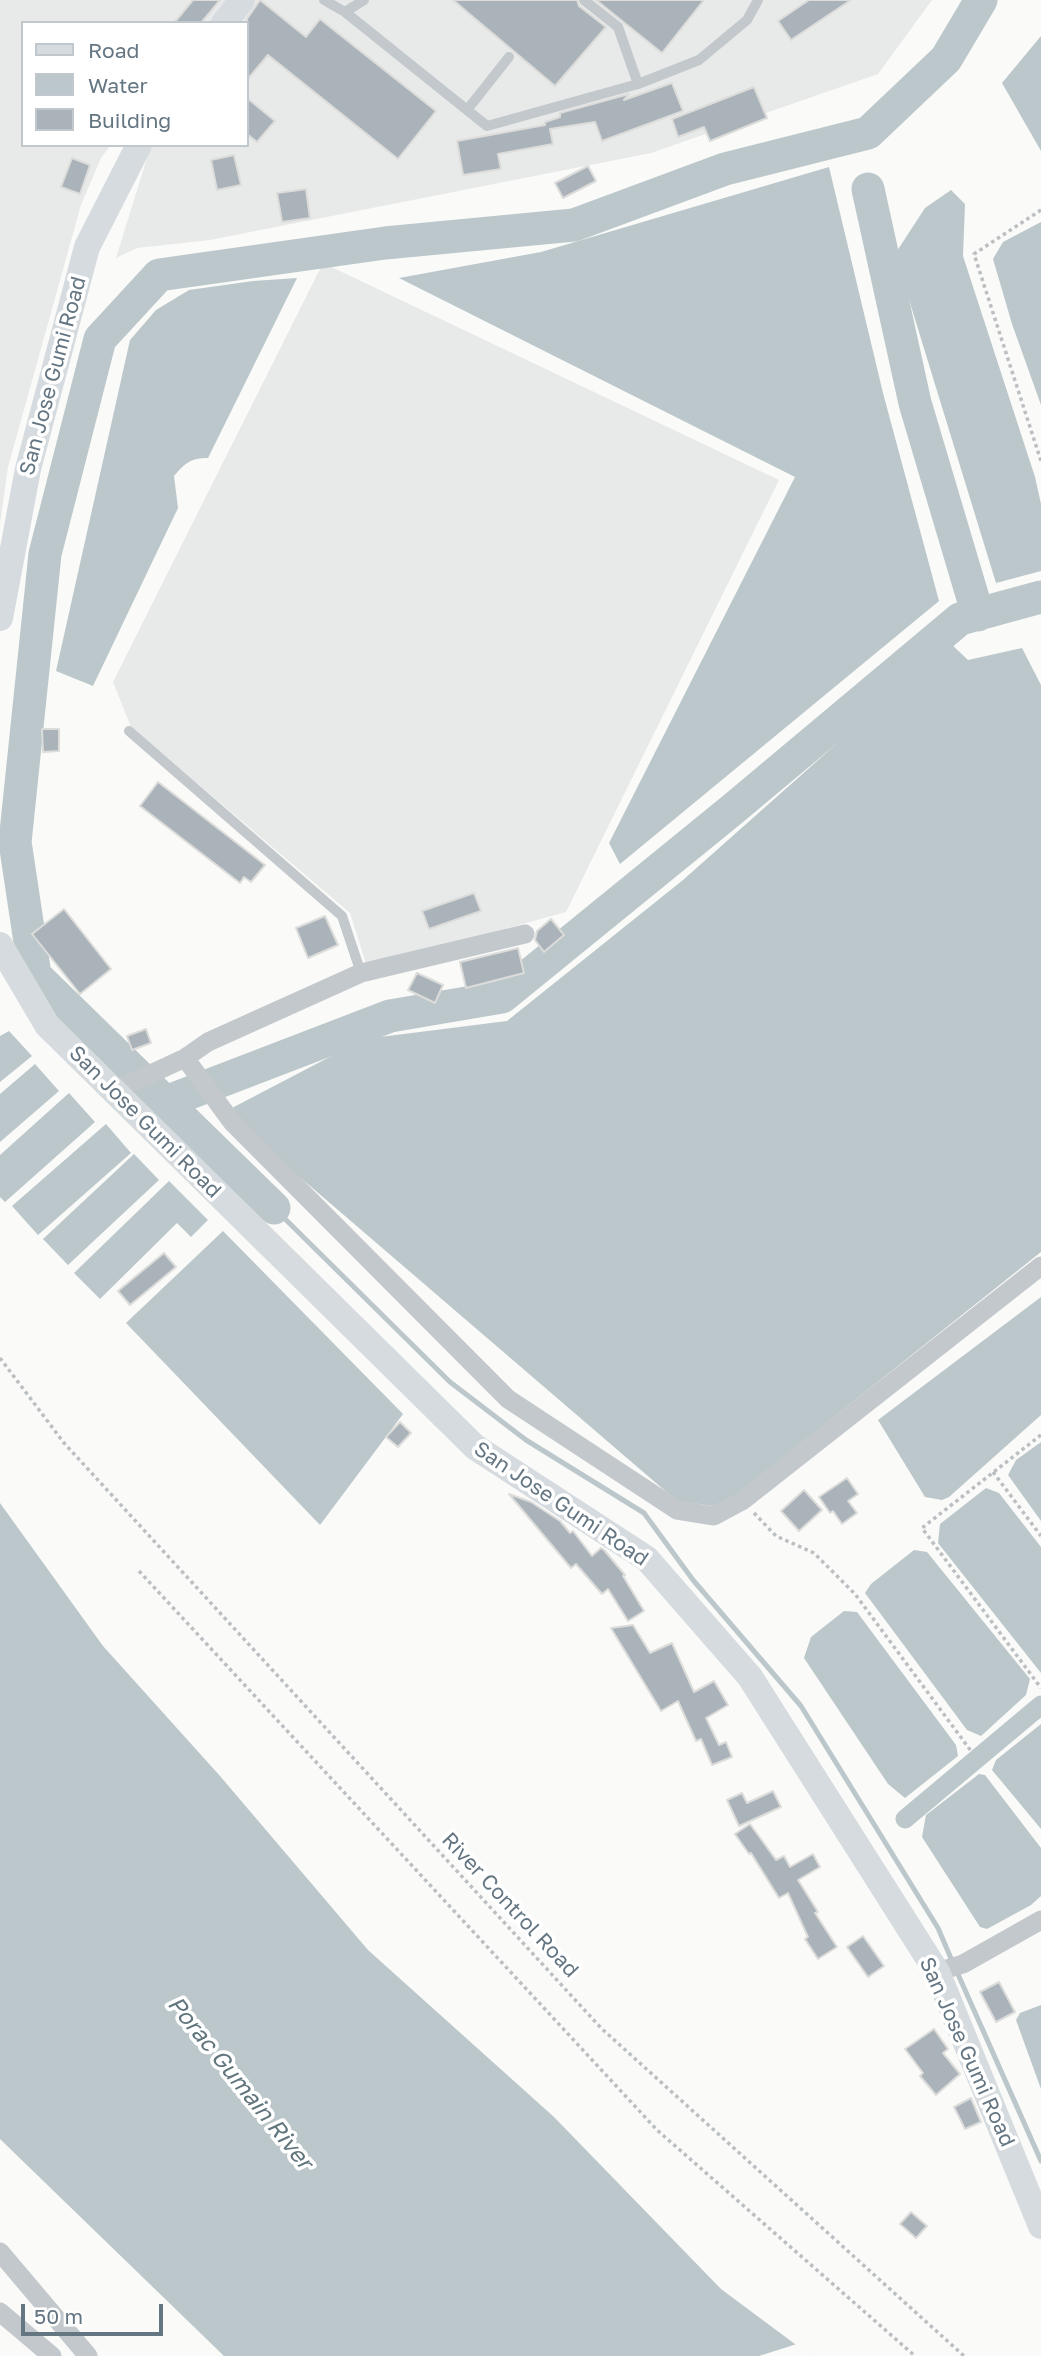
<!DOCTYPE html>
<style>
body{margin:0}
#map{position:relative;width:1041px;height:2356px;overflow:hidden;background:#fafaf8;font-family:"Golos Text",sans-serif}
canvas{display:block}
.legend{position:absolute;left:21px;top:21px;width:228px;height:126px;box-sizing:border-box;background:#fff;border:2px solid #c1c8cd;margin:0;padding:9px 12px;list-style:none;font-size:21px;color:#657683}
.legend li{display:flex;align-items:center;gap:14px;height:35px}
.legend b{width:35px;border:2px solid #c1c8cd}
.scale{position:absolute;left:21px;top:2304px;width:142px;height:32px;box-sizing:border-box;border:4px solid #657683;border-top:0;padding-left:9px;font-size:21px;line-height:24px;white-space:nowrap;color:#657683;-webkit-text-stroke:5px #fff;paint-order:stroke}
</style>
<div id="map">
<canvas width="1041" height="2356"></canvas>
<ul class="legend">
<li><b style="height:9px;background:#d6dbdf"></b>Road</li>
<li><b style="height:19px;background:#bbc7cb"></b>Water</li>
<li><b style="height:19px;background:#aab3b9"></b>Building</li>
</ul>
<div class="scale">50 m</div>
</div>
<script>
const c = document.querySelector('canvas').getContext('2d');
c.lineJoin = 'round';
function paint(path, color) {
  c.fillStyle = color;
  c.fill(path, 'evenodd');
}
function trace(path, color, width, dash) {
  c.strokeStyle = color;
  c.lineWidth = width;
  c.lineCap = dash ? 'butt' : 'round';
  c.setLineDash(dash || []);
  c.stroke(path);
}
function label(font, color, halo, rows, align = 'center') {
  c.font = font + ' "Golos Text",sans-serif';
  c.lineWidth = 7;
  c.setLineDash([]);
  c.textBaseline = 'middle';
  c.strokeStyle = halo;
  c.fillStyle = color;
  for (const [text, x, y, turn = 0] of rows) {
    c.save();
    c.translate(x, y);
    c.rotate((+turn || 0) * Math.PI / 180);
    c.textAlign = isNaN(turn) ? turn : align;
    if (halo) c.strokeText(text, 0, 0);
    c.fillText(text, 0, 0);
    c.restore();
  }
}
paint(new Path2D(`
 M0 0H228L210 23H23V145H111L101 158 81 205 8 467 0 524Z
 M250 0H932L878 74 651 153 210 240 137 248 116 258 151 145H247V23H231Z
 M323 263 779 480 566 912 367 967 350 913 131 727 113 682Z`), '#e8e9e9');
paint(new Path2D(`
 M1041 36V151L1002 83Z
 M829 167 883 393 939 601 620 864 609 843 795 477 399 278 541 252Z
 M951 190 965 204 963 256 1035 477 1041 504V571L996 583 895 254 925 208Z
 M1041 222V405L1012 324 993 259 1003 242Z
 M297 278 208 458C191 458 185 463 174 476L178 508 93 686 56 671 130 340 156 310 189 290 253 281Z
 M950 643 968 660 1022 648 1041 685V1252L736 1495 713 1506 677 1501 246 1131 232 1108 364 1039 507 1021 683 880Z
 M9 1031 32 1056 0 1082V1036Z
 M35 1064 59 1091 0 1142V1094Z
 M69 1093 95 1122 5 1202 0 1197V1155Z
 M106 1124 131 1153 38 1235 12 1206Z
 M134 1154 159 1180 68 1265 43 1239Z
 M169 1181 208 1220 191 1237 177 1223 100 1299 74 1273Z
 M223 1231 403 1414 320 1525 126 1323Z
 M1041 1297V1415L949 1497 942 1500 925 1497 878 1420Z
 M1041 1442V1521L1008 1475 1016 1460Z
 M986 1488 999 1493 1041 1547V1673L938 1543 940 1524Z
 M0 1503 103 1646 220 1776 368 1950 554 2117 721 2289 811 2356H224L0 2139Z
 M914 1550 927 1552 1030 1679 1026 1695 981 1736 967 1730 865 1593 871 1584Z
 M844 1611 857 1612 956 1745 958 1756 905 1798 888 1784 804 1658 811 1637Z
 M1041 1724V1829L992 1770 996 1760Z
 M979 1774 985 1775 1041 1848V1896L1031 1905 987 1929 980 1927 922 1837 926 1815Z
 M1041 2005V2089L1016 2020 1020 2013Z`), '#bbc7cb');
paint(new Path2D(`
 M800 2343 815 2356H759Z`), '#fafaf8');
trace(new Path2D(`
 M274 1208 450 1382 526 1440 644 1513 693 1580 801 1706 938 1928 953 1963
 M957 1972 1041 2161`), '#bbc7cb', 5);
trace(new Path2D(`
 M905 1819 1041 1705`), '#bbc7cb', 19);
trace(new Path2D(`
 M868 189 915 403 978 615
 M166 1102 390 1016 502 997 733 809 960 619 1041 597
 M274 1208 35 975 15 842 45 554 100 339 159 275 385 243 574 225 725 169 868 133 946 59 981 0`), '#bbc7cb', 33);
const building = new Path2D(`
 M193 0H220L201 23H174Z
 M260 0 306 37 320 19 436 111 398 159 268 55 247 80V19Z
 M453 0H577L579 6 606 27 555 86Z
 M596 0H704L662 53Z
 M809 0H851L791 40 778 21Z
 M672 83 683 111 602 141 595 122 550 129 553 144 498 154 501 169 463 175 457 141 545 125V122L560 117V113L629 94 624 100Z
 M754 87 767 118 710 141 704 127 678 137 672 119Z
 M247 98 275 121 257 142 247 134Z
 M234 155 241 185 217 190 211 160Z
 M72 158 90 165 80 194 61 187Z
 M588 166 596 181 563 198 555 183Z
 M306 189 310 218 282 222 277 193Z
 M42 729H59V751L43 752Z
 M158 782 265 865 251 882 244 877 240 883 140 806Z
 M474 893 481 911 429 929 422 911Z
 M64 909 111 969 80 994 32 934Z
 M325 916 338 945 308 958 296 928Z
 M551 919 564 935 544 952 535 940 537 931Z
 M518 948 524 973 466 988 460 962Z
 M417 973 443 985 435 1003 408 990Z
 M146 1029 151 1043 132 1050 127 1036Z
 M164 1253 176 1267 130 1305 118 1291Z
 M400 1422 411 1433 398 1447 386 1437Z
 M847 1478 858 1494 848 1501 857 1513 842 1524 833 1511 830 1513 819 1497Z
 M804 1490 822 1510 799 1531 781 1511Z
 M509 1494 531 1502 560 1521 570 1533 573 1531 592 1556 601 1548 604 1550 625 1575 623 1576 644 1611 628 1621 608 1589 602 1594 576 1564 571 1568Z
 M633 1625 650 1653 672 1643 694 1692 714 1681 728 1705 706 1718 719 1745 726 1742 732 1757 712 1765 701 1739 696 1741 678 1701 661 1711 611 1628Z
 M773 1791 781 1807 739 1826 727 1800 742 1793 747 1803Z
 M750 1824 776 1860 784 1856 790 1867 813 1854 820 1867 798 1880 818 1912 815 1913 837 1947 818 1959 805 1939 808 1937 788 1893 779 1898 751 1853 749 1854 735 1834Z
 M863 1936 884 1966 868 1977 847 1947Z
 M999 1982 1015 2012 996 2022 980 1992Z
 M934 2029 948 2049 943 2053 960 2074 936 2095 920 2076 923 2073 905 2049Z
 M971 2098 981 2122 965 2129 954 2107Z
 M911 2212 927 2226 916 2238 900 2224Z`);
paint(building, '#aab3b9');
trace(building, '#dcdcda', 2);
trace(new Path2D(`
 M1041 210 974 254 1041 461
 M0 1358 64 1443 601 2028 964 2356
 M1041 1435 922 1528 1041 1688
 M993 1472 1041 1536
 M754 1513 776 1536 814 1553 855 1594 971 1751
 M139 1571 657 2130 915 2356`), '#bbbfc2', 3.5, [3.5, 3.5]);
trace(new Path2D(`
 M324 0 345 12 487 126 638 84 699 60 747 20 758 0
 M584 0 618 27 638 84
 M345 12 364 0
 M467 110 509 57
 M129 731 342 916 361 973`), '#c3c8cc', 10);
trace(new Path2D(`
 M185 1058 232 1122 508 1399 677 1510 714 1516 742 1501 1041 1266
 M114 1091 185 1058 208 1042 361 973 525 934
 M937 1972 963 1964 1041 1920
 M0 2252 88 2356
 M0 2312 52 2356`), '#c3c8cc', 19);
trace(new Path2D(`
 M224 23 242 0
 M0 618 28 469 87 247 139 145
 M0 945 47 1025 475 1447 647 1559 750 1677 937 1972 1041 2226`), '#d6dbdf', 26);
label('21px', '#657683', '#fff', [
 ["San Jose Gumi Road",53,376,-75],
 ["San Jose Gumi Road",145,1122,45],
 ["San Jose Gumi Road",561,1504,34],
 ["River Control Road",510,1905,47],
 ["San Jose Gumi Road",967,2052,66]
]);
label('italic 23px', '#60757c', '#fff', [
 ["Porac Gumain River",240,2083,51]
]);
</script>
